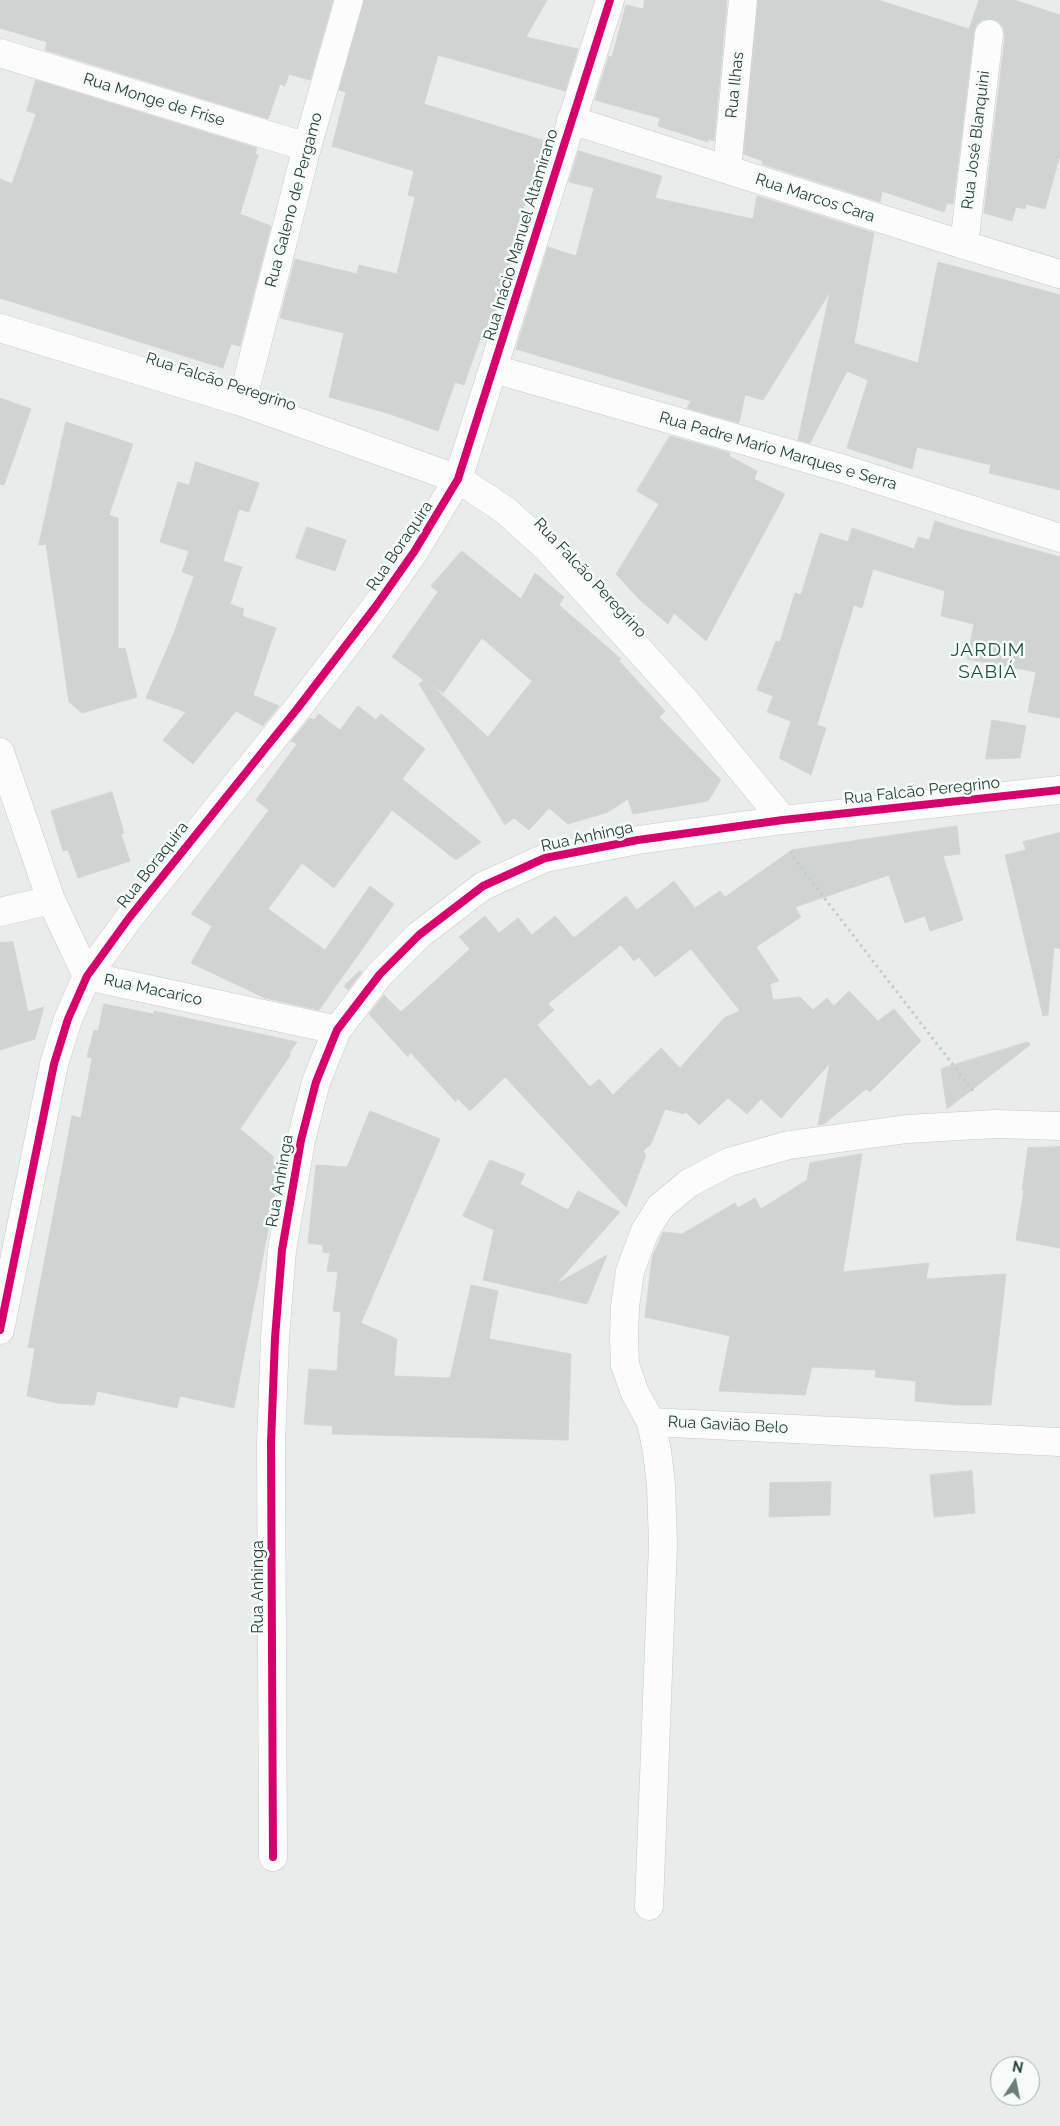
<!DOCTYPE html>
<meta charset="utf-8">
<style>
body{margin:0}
#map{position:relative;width:1060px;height:2126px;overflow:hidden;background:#e8edeb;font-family:Raleway,sans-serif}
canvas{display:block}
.north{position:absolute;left:990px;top:2056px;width:50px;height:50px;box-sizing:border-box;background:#f7fbf9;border:1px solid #a3b1ad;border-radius:50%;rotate:11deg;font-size:14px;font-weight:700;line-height:20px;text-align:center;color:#24423a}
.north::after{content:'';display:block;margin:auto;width:18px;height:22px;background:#697e78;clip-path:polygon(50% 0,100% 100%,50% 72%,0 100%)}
</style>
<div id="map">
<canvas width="1060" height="2126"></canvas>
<div class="north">N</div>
</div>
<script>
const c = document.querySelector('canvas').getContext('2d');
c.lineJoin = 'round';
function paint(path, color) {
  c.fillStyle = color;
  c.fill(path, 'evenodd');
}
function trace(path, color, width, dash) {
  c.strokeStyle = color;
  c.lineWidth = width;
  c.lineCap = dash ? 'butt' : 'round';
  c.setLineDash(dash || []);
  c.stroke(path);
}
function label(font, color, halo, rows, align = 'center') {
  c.font = font + ' Raleway,sans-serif';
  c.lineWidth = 5;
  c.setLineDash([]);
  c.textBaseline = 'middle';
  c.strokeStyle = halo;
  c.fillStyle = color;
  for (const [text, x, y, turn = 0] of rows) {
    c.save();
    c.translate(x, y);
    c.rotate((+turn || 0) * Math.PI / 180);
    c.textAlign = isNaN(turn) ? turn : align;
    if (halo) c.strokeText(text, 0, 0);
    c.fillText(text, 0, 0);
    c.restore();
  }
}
const building = new Path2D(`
 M0 0H333L310 80 289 74 285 86 280 84 268 119 45 50 47 42 0 28Z
 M364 0H547L526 37 578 49 565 91 438 55 424 104 549 142 538 174 535 173 514 236 518 237 486 340 480 339 464 385 455 382 438 431 387 413 329 397 344 333 280 318 295 259 357 274 359 265 397 274 415 197 408 195 414 171 332 146 346 92 339 90Z
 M645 0H727L714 141 708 139V142L658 126 660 118 595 100 609 56 612 57 626 5 643 9Z
 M758 0H878L969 29 979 0H1014L1060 15V155L1045 209 1026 204 1025 209 1016 207 1012 221 984 213 1005 36 1003 27 998 21 991 19 982 20 976 25 974 32 953 204 947 203 944 212 882 191 880 202 762 164 763 161 744 154Z
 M36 80 257 148 255 154 258 155 240 214 271 226 240 346 231 344 223 368 0 298V179L12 184 36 114 27 111Z
 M579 151 662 176 655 198 753 219 757 196 874 233 854 343 918 363 938 262 1060 295V490L989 473 991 465 917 447 912 469 847 448 868 380 847 371 810 443 798 440 830 292 763 400 745 395 739 423 687 408 691 401 516 349 548 247 576 256 594 188 569 182Z
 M0 398 31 409 4 485 0 484Z
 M66 422 133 444 109 515 118 518V649L125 648 137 697 82 713 69 702 46 544 39 545Z
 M670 436 730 453 729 456 757 471 754 479 785 494 706 641 674 613 668 624 639 599 616 574 659 504 637 491Z
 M196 462 259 483 249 512 239 509 223 561 242 567 230 604 244 609 242 616 276 628 253 695 279 706 263 726 236 711 193 764 163 740 186 712 146 698 174 633 194 576 182 572 189 551 160 542 178 482 189 485Z
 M935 521 956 528 1060 557V718L1028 712 1036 672 967 659 974 624 941 616 945 591 873 569 862 608 854 605 817 725 826 728 811 775 779 758 791 721 767 712 773 696 757 690 776 641 780 642 795 593 801 595 820 533 848 542 852 528 914 549 918 537 929 540Z
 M307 527 346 540 335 571 296 558Z
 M462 551 521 599 535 573 564 597 559 605 621 659 619 661 665 711 659 717 721 780 708 801 633 814 628 799 608 812 568 824 549 808 529 830 514 818 505 825 419 684 424 680 392 657 438 592 431 586ZM482 638 532 681 488 737 429 683 443 693Z
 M358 706 376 720 381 714 425 749 402 779 481 842 456 860 392 810 334 888 302 863 268 909 325 950 370 886 394 904 319 1010 265 998 191 963 212 926 191 914 269 810 256 800 297 744 291 741 310 718 314 720 319 714 340 730Z
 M992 720 1026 726 1020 758 986 759Z
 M112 792 124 833 121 834 130 861 78 878 68 850 63 851 51 811Z
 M957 826 960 854 943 856 963 920 930 931 925 916 905 923 889 875 795 907 801 917 756 947 779 981 770 984 773 1000 800 997 813 1010 827 998 834 1006 849 991 878 1021 894 1009 921 1041 870 1092 866 1089 824 1124 818 1125 830 1063 781 1118 761 1099 747 1114 728 1098 699 1125 686 1112 684 1114 665 1109 651 1144 643 1151 646 1155 626 1207 505 1077 470 1111 457 1098 456 1102 410 1052 408 1057 369 1014 384 995 401 1012 470 949 459 937 485 916 499 933 518 918 532 935 555 916 574 938 626 896 637 910 674 881 695 908 720 891 725 897 792 850ZM621 945 634 961 639 957 655 977 691 949 740 1011 724 1018 680 1068 661 1048 613 1095 599 1079 590 1087 537 1025 554 1010 548 1004Z
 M1060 833V949L1054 947 1048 1015 1043 1016 1005 855 1026 850 1023 842Z
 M13 942 28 1012 44 1007 35 1039 0 1050V943Z
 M360 971 362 972 348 990 344 986Z
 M104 1004 153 1014 154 1011 297 1042 289 1053 291 1054 240 1129 274 1157 272 1161 281 1162 234 1408 180 1396 177 1408 97 1391 94 1405 57 1403 27 1396 35 1348 28 1347 72 1116 81 1118 92 1058 87 1057 94 1030 98 1031Z
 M1028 1042 1030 1045 947 1109 941 1069Z
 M370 1111 440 1139 361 1323 397 1339 394 1376 450 1378 471 1285 498 1291 489 1339 571 1354 568 1440 332 1434 333 1426 304 1424 309 1369 337 1371 341 1312 333 1311 338 1272 327 1271 330 1253 323 1252V1245L308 1243 316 1165 347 1167Z
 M1060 1147V1248L1016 1240 1024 1190H1022L1028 1148Z
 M862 1154 843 1272 929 1263 926 1279 1006 1274 991 1405H956L915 1401 916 1381 875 1377 876 1370 812 1367 805 1395 719 1391 730 1336 645 1317 652 1258 663 1232 682 1234 735 1203 738 1208 755 1198 761 1209 807 1180 810 1163Z
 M490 1160 525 1174 520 1184 568 1210 578 1191 620 1212 556 1284 607 1255 587 1304 483 1280 494 1230 463 1216Z
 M972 1471 975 1513 934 1517 930 1475Z
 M831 1482 830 1515 769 1517 770 1483Z`);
paint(building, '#cfd4d2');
trace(building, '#d1d6d4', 1);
const minor = new Path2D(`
 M0 53 307 147
 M571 120 964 245 1060 274
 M727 169 743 0
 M964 245 989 34
 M0 328 242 402 458 479 505 510 547 548 687 703 783 820
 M494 369 847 470 1060 538
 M242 402 307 147 349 0
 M0 752 51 900 87 976 337 1030
 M0 912 51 900
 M0 1330 54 1064 68 1019 87 976 129 918 297 709 376 606 414 552 458 479 610 0
 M651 1422 1060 1442
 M273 1857 271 1443 275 1338 282 1250 301 1140 316 1082 337 1030 380 974 419 935 483 886 545 858 638 840 783 820 1060 790
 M649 1906 663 1544 661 1485 657 1451 651 1422 635 1393 625 1365 624 1337 625 1307 630 1271 645 1231 660 1207 689 1183 729 1162 789 1145 907 1129 996 1124 1060 1126`);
trace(minor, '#c5cac8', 29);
trace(new Path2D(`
 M791 851 792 856 974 1092`), '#c3ccca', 3, [2.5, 4]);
trace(minor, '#fcfcfc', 28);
trace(new Path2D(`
 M0 1330 54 1064 68 1019 87 976 129 918 297 709 376 606 414 552 458 479 610 0
 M273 1857 271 1443 275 1338 282 1250 301 1140 316 1082 337 1030 380 974 419 935 483 886 545 858 638 840 783 820 1060 790`), '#d6006c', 8);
label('16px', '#24423a', '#f7fbf9', [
 ["Rua Ilhas",735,85,-84],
 ["Rua Monge de Frise",154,100,17],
 ["Rua José Blanquini",976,140,-83],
 ["Rua Marcos Cara",815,198,18],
 ["Rua Galeno de Pergamo",294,200,-75],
 ["Rua Inácio Manuel Altamirano",521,235,-73],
 ["Rua Falcão Peregrino",221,382,18],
 ["Rua Padre Mario Marques e Serra",778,451,16],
 ["Rua Boraquira",400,546,-56],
 ["Rua Falcão Peregrino",590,578,47],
 ["Rua Falcão Peregrino",922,791,-6],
 ["Rua Anhinga",587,837,-12],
 ["Rua Boraquira",153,865,-52],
 ["Rua Macarico",153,990,12],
 ["Rua Anhinga",280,1181,-80],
 ["Rua Gavião Belo",728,1425,3],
 ["Rua Anhinga",258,1587,-90]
]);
c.letterSpacing = '1px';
label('19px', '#1f5548', '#f7fbf9', [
 ["JARDIM",988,650],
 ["SABIÁ",988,672]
]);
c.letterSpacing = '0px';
</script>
